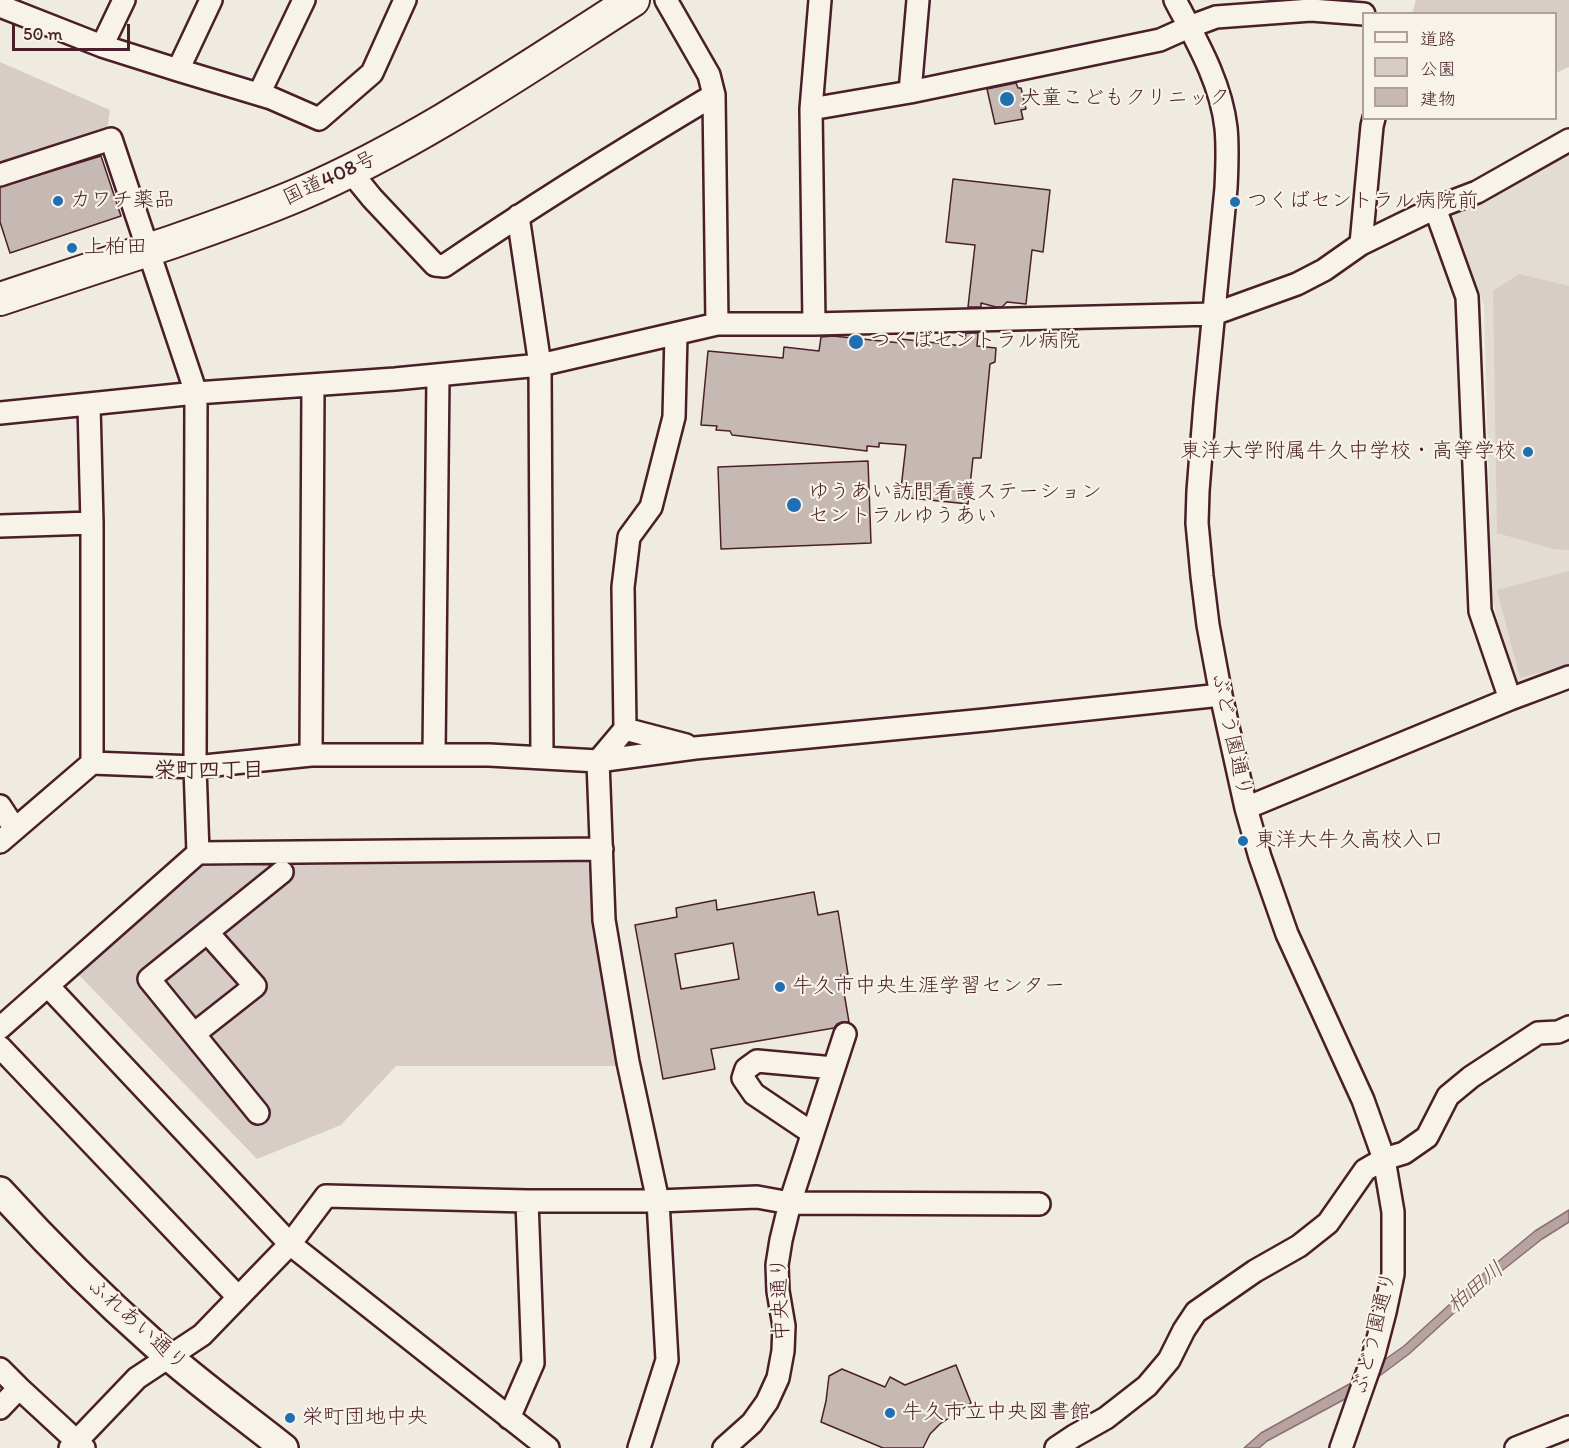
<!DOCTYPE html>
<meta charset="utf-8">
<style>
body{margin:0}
#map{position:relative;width:1569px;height:1448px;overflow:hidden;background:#f0ebe0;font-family:Itim,"Klee One",sans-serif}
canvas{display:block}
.legend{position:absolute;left:1362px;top:12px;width:195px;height:108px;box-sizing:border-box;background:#f7f3e8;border:2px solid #b29e9c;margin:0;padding:8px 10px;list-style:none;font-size:18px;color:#4a1f2b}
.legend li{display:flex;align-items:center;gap:12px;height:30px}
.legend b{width:30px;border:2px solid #b29e9c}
.scale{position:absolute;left:12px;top:24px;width:118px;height:27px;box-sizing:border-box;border:3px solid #4a1f2b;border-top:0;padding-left:8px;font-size:18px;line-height:21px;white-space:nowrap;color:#4a1f2b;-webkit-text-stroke:4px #f7f3e8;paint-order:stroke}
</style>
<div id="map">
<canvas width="1569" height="1448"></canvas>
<ul class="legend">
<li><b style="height:8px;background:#f7f3e8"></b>道路</li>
<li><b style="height:16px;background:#d8cdc6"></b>公園</li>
<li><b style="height:16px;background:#c6b8b3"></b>建物</li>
</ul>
<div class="scale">50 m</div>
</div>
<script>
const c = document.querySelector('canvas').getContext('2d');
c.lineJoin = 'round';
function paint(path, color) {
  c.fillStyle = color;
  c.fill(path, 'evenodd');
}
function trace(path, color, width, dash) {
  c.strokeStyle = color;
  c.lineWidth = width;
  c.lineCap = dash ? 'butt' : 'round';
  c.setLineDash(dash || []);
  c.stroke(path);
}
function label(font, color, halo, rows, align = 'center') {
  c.font = font + ' Itim,"Klee One",sans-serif';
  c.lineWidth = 4.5;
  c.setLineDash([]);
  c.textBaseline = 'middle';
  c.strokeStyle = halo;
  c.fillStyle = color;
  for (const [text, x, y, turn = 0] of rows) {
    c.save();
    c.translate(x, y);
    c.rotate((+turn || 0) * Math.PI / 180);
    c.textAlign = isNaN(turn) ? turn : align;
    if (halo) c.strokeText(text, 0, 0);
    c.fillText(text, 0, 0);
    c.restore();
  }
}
paint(new Path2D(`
 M1569 145V670L1522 686 1512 679 1492 598 1484 306 1445 210Z`), '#e3dcd2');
paint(new Path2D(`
 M1416 0H1569V67L1556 73V14L1412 13Z
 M0 62 110 110 107 131 0 168Z
 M1519 274 1569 286V550L1554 549 1497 533 1493 291Z
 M1569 571V664L1520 678 1497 590Z
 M282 859 307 863 309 865 588 862 621 1066H396L341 1125 257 1159 78 974 202 866 271 865Z`), '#d8cdc6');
const water = new Path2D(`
 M1569 1210V1222L1542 1239 1489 1281 1409 1354 1358 1392 1267 1441 1259 1448H1244L1261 1433 1353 1382 1404 1346 1483 1274 1535 1231Z`);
paint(water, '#b7a4a2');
trace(water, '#8b6f72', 1.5);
const building = new Path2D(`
 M1016 83 1018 88H1021L1026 109 1021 110 1023 119 995 124 987 89Z
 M101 156 121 216 10 253 0 222V187Z
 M953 179 1050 190 1043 252 1032 250 1026 304 1007 302 1002 307H996L981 303V307H968L975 245 946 242Z
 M966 333H978L977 346 996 348 995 362 990 364 981 458H973L968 504 900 497 906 445 879 443V447L867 446V451L732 435 730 431 716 430 717 426 701 425 708 351 783 358 784 347 819 351 821 337 833 336 901 343V339L964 346Z
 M868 461 871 543 721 549 718 467Z
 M814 892 818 915 838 911 848 974 841 975 849 1022H842L837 1024 834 1028 711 1049 715 1069 663 1079 635 925 677 917 676 908 716 900 717 910ZM733 943 739 979 681 989 675 954Z
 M956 1365 971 1403 940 1424 930 1434 923 1448H883L821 1422 826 1401 829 1376 842 1369 885 1387 890 1377 905 1385Z`);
paint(building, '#c6b8b3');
trace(building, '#4a1f2b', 1.5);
const minor = new Path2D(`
 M666 0 709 75 714 95 717 324
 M1175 0C1196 40 1221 82 1226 128 1228 148 1227 168 1226 188L1205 403 1198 491 1197 523 1202 576 1208 625 1221 695 1246 808 1260 857 1287 934 1363 1100 1384 1159 1393 1212V1274L1385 1312 1374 1354 1341 1448
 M0 6 102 46 178 70 271 98 319 119 372 73 405 0
 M102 46 124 0
 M178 70 211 0
 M910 92 918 0
 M259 94 304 0
 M811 109 910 92 1160 40 1189 27 1216 17 1311 10 1364 14
 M350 171 372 198 435 265 444 266C532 206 622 150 714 95
 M0 175 111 139 196 393 195 767 198 853
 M1435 208 1467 297 1480 611 1510 699
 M518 216 540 365 542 758
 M1361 244 1372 126 1374 118
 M814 324 811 109 820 0
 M89 405 92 523V763
 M0 413 196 393 395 379 540 365 717 324H814L1214 314 1297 284 1324 270 1361 244 1435 208 1477 192 1569 140
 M0 526 92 523
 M625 729 623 587 629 537 651 507 674 417 676 334
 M311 755 313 386
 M434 755 438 375
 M0 806 15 829
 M1246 808 1510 699 1569 677
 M0 842 92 763 195 767 311 755H489L598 761 695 748 985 720 1221 695
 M48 986 290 1244 548 1448
 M0 1028 198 853 602 849
 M194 1034 255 986 207 932
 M0 1047 238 1297
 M258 1113 149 979 282 872
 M812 1133 754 1094 743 1078 746 1069 757 1061 834 1068
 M0 1369 19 1388 84 1448
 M0 1408 19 1388
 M509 1418 533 1363 527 1201
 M70 1448 137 1378 202 1335 290 1244 326 1196 527 1201H658L757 1197 790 1203 1039 1204
 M639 1448 667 1360 658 1201 628 1062 604 920 598 761 625 729 686 745
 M724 1448 752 1423 767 1402 778 1378 783 1351 784 1326 778 1291 777 1265 781 1240 790 1203 845 1034
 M1056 1448 1074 1436 1106 1418 1147 1386 1169 1360 1184 1330 1196 1312 1255 1271 1299 1246 1328 1223 1365 1170 1384 1159 1404 1153 1427 1137 1448 1096 1471 1077 1538 1033 1558 1032 1569 1027
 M1516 1448 1569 1427`);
const major = new Path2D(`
 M0 1191C48 1244 99 1295 152 1342 194 1380 240 1413 284 1448`);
const highway = new Path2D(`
 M0 299C57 280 115 261 172 242 215 227 258 212 300 194 418 143 525 69 633 0`);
trace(minor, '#4a1f2b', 26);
trace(major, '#4a1f2b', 32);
trace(highway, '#4a1f2b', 36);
trace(minor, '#f7f3e8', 21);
trace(major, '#f7f3e8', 27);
trace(highway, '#f7f3e8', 32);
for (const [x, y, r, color] of [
 [1007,99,8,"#1f6fb2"],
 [58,201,6,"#1f6fb2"],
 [1235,202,6,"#1f6fb2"],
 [72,248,6,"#1f6fb2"],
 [856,342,8,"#1f6fb2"],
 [1528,452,6,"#1f6fb2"],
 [794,505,8,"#1f6fb2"],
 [1243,841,6,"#1f6fb2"],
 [780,987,6,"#1f6fb2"],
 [890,1413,6,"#1f6fb2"],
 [290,1418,6,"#1f6fb2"]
]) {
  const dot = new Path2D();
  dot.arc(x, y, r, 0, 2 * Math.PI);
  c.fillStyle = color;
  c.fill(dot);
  trace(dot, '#f7f3e8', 2);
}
label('21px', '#4a1f2b', '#f7f3e8', [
 ["犬童こどもクリニック",1020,99],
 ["カワチ薬品",70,201],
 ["つくばセントラル病院前",1247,202],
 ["上柏田",84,248],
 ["つくばセントラル病院",870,342],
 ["東洋大学附属牛久中学校・高等学校",1516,452,"right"],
 ["ゆうあい訪問看護ステーション",808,493],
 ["セントラルゆうあい",808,517],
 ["東洋大牛久高校入口",1255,841],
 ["牛久市中央生涯学習センター",792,987],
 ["牛久市立中央図書館",902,1413],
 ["栄町団地中央",302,1418]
], 'left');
label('21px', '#4a1f2b', '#f7f3e8', [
 ["国道408号",330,179,-25],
 ["ぶどう園通り",1231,735,78],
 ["中央通り",781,1299,-92],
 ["ふれあい通り",137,1325,42],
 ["ぶどう園通り",1375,1333,-76]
]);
label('bold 22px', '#4a1f2b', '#f7f3e8', [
 ["栄町四丁目",209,771]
]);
label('italic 22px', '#704e55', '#f7f3e8', [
 ["柏田川",1476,1288,-40]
]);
</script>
